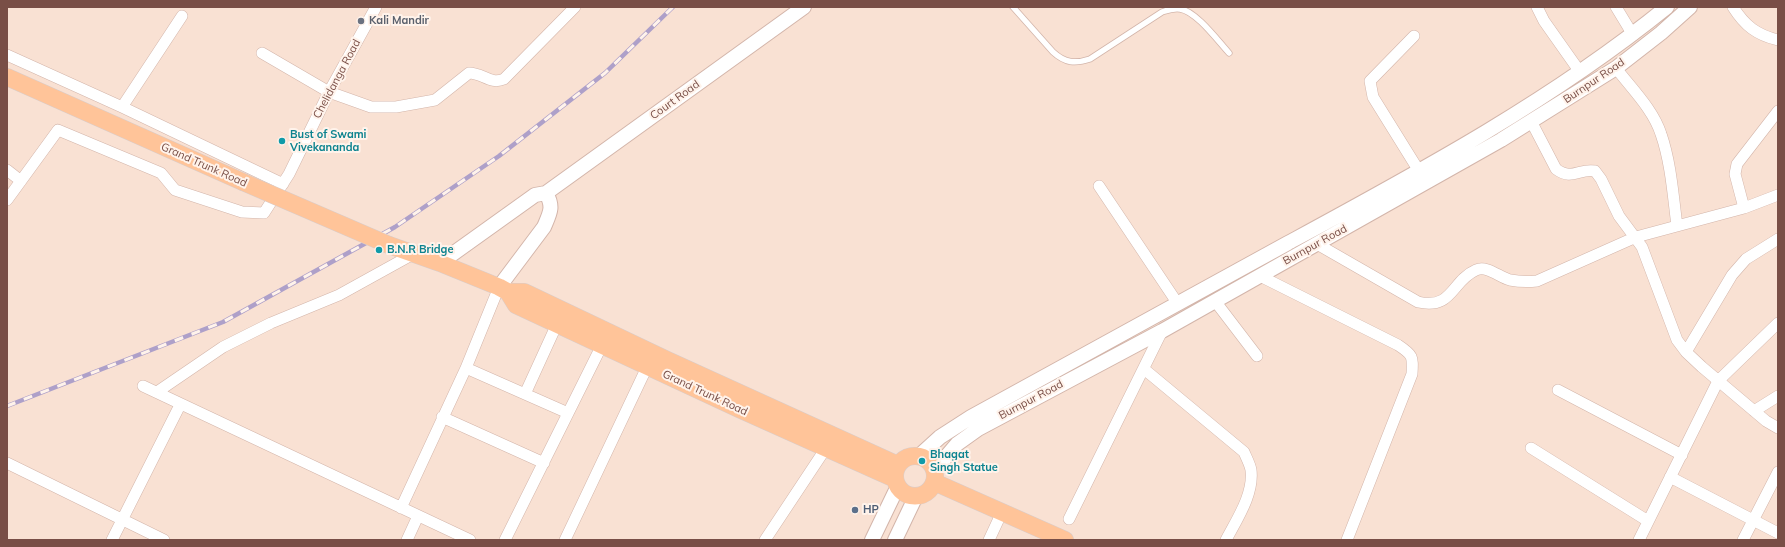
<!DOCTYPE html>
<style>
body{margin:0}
#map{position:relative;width:1785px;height:547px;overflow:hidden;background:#feeee2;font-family:Mulish,sans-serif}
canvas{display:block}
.frame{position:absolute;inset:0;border:8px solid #794e46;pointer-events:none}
</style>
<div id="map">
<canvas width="1785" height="547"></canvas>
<div class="frame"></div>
</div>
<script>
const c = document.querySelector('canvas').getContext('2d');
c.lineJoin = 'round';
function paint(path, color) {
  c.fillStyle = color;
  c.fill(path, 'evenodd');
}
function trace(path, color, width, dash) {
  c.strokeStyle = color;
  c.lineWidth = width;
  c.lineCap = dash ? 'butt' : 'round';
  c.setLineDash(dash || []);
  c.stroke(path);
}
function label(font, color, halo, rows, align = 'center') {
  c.font = font + ' Mulish,sans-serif';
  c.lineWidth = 4;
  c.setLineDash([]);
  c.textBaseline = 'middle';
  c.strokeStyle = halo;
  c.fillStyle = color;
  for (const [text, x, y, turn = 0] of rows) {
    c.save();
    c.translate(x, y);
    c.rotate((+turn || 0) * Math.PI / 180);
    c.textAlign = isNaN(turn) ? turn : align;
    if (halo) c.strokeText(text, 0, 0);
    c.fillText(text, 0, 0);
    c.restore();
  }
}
paint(new Path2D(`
 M7 7H1778V540H7Z`), '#f9e1d3');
const service = new Path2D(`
 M1013 7 1053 52C1065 63 1075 64 1090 59L1162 12C1168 10 1173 8 1180 9 1196 11 1218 41 1229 53`);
const minor = new Path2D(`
 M1537 7 1544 21 1580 72
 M1616 7 1633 35
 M1733 7C1745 26 1757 35 1778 40
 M1414 36 1370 81 1373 97 1419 171
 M262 53 329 92 371 107H396L435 100 469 73C483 73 490 85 504 79L575 7
 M7 55 122 107 283 184
 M1616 68C1631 88 1653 109 1661 134 1671 163 1673 195 1677 226
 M122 107 182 16
 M1531 121 1556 169C1572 181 1579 168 1595 171L1601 179 1619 216 1642 247 1677 340 1686 352 1702 367 1766 421 1778 428
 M7 170 21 181
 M1099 186 1178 304
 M7 200 58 130 161 173 175 190 242 212 264 213 289 174 329 92 376 7
 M1744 208 1735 174 1737 164 1778 111
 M1317 244 1418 302C1453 310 1451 281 1476 270 1487 265 1499 277 1510 280 1520 282 1528 282 1537 281L1636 237 1744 208 1778 195
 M1260 276 1398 345C1413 355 1413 356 1412 374L1347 540
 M1215 301 1257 356
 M1686 352 1732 275 1746 259 1778 239
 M466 368 568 413
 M1144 369 1244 452C1246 457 1250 464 1251 470 1254 494 1237 519 1226 540
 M143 386 470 540
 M1558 390 1682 455
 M157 392 223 347 271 323 339 295 415 253
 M525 394 557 324
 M1754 411 1778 396
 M442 417 544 463
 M1531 448 1648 521
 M7 463 164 540
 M1670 477 1778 533
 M401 508 466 368 499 287
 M1069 519 1162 331
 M112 540 180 405
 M407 540 418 516
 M505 540 602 345
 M565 540 647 367
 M765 540 826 448
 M989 540 1002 512
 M1639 540 1718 381 1778 323
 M1743 540 1778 472`);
const tertiary = new Path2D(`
 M440 263 535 195 546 193 804 7
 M499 287 544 227C550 213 554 207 546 193
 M918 457 940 437 971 417C1077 359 1182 301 1288 243 1419 172 1551 101 1667 7
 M934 471 957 444 978 429 1162 331 1501 140 1616 68 1661 33 1690 7
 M872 540 898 486
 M895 540 916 496`);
const primary = new Path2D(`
 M7 77 243 182
 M389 245 440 263 499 287 508 292
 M895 476a20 20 0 1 1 40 0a20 20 0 1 1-40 0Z
 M895 479 739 409 516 305 508 292H524L667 360 898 465
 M934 482 1065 540`);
trace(service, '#d3b5aa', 7);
trace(minor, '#d3b5aa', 12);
trace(tertiary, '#d3b5aa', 16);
trace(primary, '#d9cdcb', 18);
trace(service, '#fff', 5.5);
trace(minor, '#fff', 11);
trace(tertiary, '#fff', 14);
trace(primary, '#ffc499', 17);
const rail = new Path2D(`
 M7 406 223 322 395 227 499 156 605 73 673 7`);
trace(rail, '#aea0c9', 4.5);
trace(rail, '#fff3eb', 3, [9]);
const primaryBridge = new Path2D(`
 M243 182 389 245`);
trace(primaryBridge, '#d9cdcb', 18, []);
trace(primaryBridge, '#ffc499', 17);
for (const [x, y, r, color] of [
 [361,21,4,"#6b7280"],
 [282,141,4,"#0f9aa8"],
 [379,250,4,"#0f9aa8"],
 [922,461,4,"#0f9aa8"],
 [855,510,4,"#5c6f8a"]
]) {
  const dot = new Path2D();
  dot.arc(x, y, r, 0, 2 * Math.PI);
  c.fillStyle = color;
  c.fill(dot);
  trace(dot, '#fff3eb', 1.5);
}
label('bold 11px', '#5b616d', '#fff3eb', [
 ["Kali Mandir",369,21]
], 'left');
label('11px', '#794e46', '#fff3eb', [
 ["Chelidanga Road",337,79,-62],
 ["Burnpur Road",1594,81,-34],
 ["Court Road",675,100,-36],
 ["Grand Trunk Road",204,165,24],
 ["Burnpur Road",1315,245,-29],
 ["Grand Trunk Road",705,393,25],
 ["Burnpur Road",1031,400,-28]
]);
label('bold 11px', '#0d838f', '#fff3eb', [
 ["Bust of Swami",290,135],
 ["Vivekananda",290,148],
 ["B.N.R Bridge",387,250],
 ["Bhagat",930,455],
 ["Singh Statue",930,468]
], 'left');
label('bold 11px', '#4e5e75', '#fff3eb', [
 ["HP",863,510]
], 'left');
</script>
